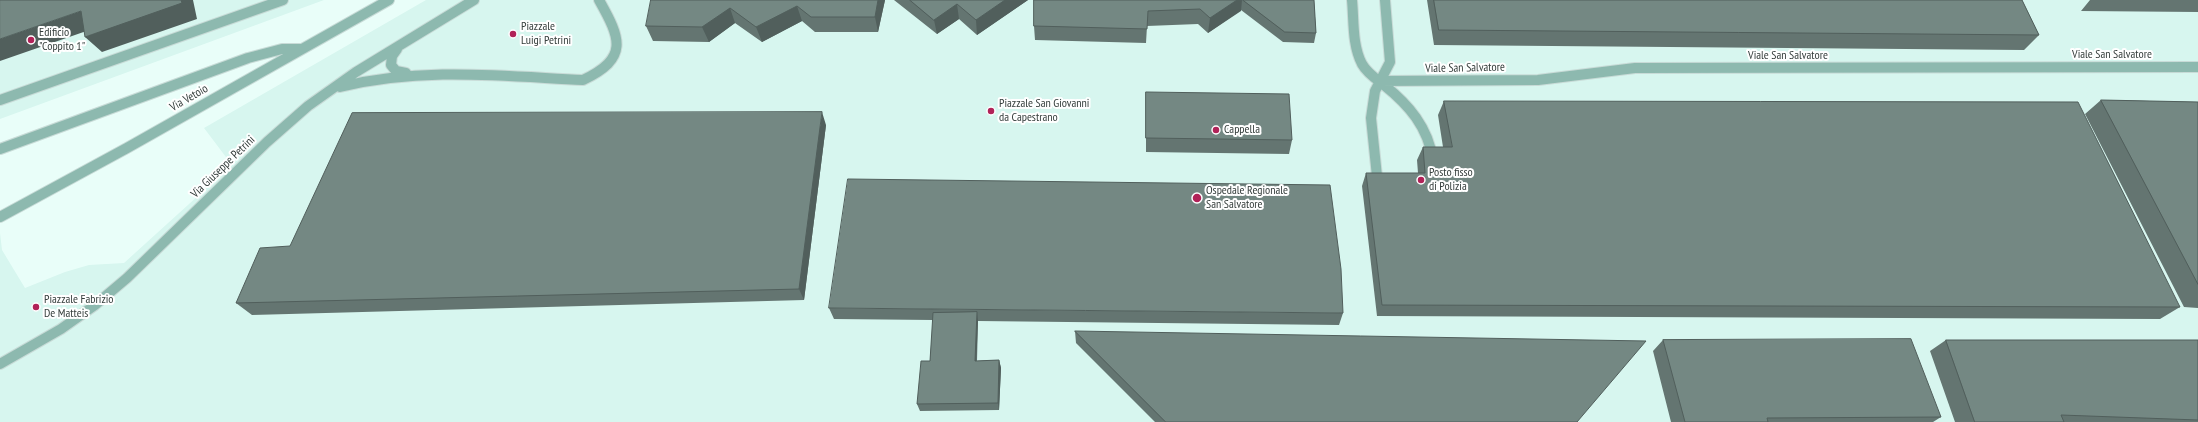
<!DOCTYPE html>
<style>
body{margin:0}
canvas{display:block;background:#e9fef9}
</style>
<canvas width="2198" height="422"></canvas>
<script>
const c = document.querySelector('canvas').getContext('2d');
c.lineJoin = 'round';
function paint(path, color) {
  c.fillStyle = color;
  c.fill(path, 'evenodd');
}
function trace(path, color, width, dash) {
  c.strokeStyle = color;
  c.lineWidth = width;
  c.lineCap = dash ? 'butt' : 'round';
  c.setLineDash(dash || []);
  c.stroke(path);
}
function label(font, color, halo, rows, align = 'center') {
  c.font = font + ' "PT Sans Narrow",sans-serif';
  c.lineWidth = 4;
  c.setLineDash([]);
  c.textBaseline = 'middle';
  c.strokeStyle = halo;
  c.fillStyle = color;
  for (const [text, x, y, turn = 0] of rows) {
    c.save();
    c.translate(x, y);
    c.rotate((+turn || 0) * Math.PI / 180);
    c.textAlign = isNaN(turn) ? turn : align;
    if (halo) c.strokeText(text, 0, 0);
    c.fillText(text, 0, 0);
    c.restore();
  }
}
paint(new Path2D(`
 M0 0H324L0 119Z
 M426 0H2198V422H0V233L2 250 25 288 65 272 89 265 124 263 232 165 204 128Z`), '#d7f6ef');
const minor = new Path2D(`
 M1352 0C1354 20 1352 45 1362 64 1367 73 1376 79 1384 85 1409 105 1428 127 1433 160
 M397 49 392 56 391 65 396 71 406 73
 M1379 81 1538 80 1635 68 2198 67
 M340 87C422 67 500 76 583 80 629 58 621 39 599 0
 M0 100 283 0
 M0 149 248 58 282 49H300
 M1378 186 1371 118 1375 91 1390 62 1385 0
 M0 217 127 148 389 0
 M0 364 61 329 95 305 127 278 267 142 308 106 356 72 474 0`);
trace(minor, '#c8dbd7', 12);
trace(minor, '#8db9af', 10);
paint(new Path2D(`
 M651 0H885L878 32H815L802 21 762 42 735 23 709 42 653 41 646 26Z
 M894 0H1028L977 35 959 19 937 34Z
 M1034 0H1314L1316 33 1314 43 1283 42 1241 10 1208 33 1198 24 1147 26 1146 43 1035 40 1034 26Z
 M1427 0H2022L2039 35 2024 50 1434 45Z
 M2090 0H2198V12L2081 11Z
 M1146 92 1292 140 1289 154 1146 152Z
 M2101 100 2198 102V308L2184 307 2085 114Z
 M1444 101 2180 307 2160 319 1377 316 1362 186 1366 173H1418L1417 160 1423 147H1443L1438 115Z
 M826 125 804 300 252 315 236 303 290 246Z
 M829 308 1343 313 1339 325 978 321 977 361 999 360 1001 368 999 410 920 411 917 404 930 361 933 320 834 319Z
 M1075 331 1577 422H1155L1076 343Z
 M1663 340 1941 417 1933 422H1671L1653 351Z
 M1946 340H2198V422H1955L1930 351Z`), '#647571');
paint(new Path2D(`
 M181 0H193L197 19 102 52 85 37Z
 M878 0H885L878 32 875 17Z
 M1005 0H1028L977 35 976 20Z
 M1237 0H1242L1241 11 1208 33 1210 18Z
 M957 4 959 19 937 34 934 20Z
 M797 6 802 21 762 42 756 27Z
 M730 8 735 23 709 42 702 27Z
 M81 11 98 27 0 61V39Z
 M822 112 826 125 804 300 799 289Z
 M977 312 978 320 976 368 975 361Z
 M999 360 1001 368 999 410 998 403Z`), '#515f5c');
const building = new Path2D(`
 M0 0H181L182 3 85 37 81 11 0 39Z
 M651 0H878L875 17H811L797 6 756 27 730 8 702 27 646 26Z
 M910 0H1005L976 20 957 4 934 20Z
 M1034 0H1237L1210 18 1200 9 1148 11 1147 29 1034 26Z
 M1243 0H1314L1316 33 1285 32Z
 M1434 0H2022L2039 35 1439 30Z
 M1146 92 1289 94 1292 140 1146 138Z
 M2101 100 2198 102V284Z
 M1444 101 2078 102 2180 307 1382 305 1366 173H1425L1423 147H1452Z
 M822 112 799 289 236 303 260 248 290 246 352 113Z
 M848 179 1330 185 1341 269 1343 313 829 308Z
 M977 312 975 361 999 360 998 403 917 404 921 361H930L933 313Z
 M1075 331 1646 341 1577 422H1166Z
 M1911 339 1941 417 1767 418 1768 422H1685L1663 340Z
 M1946 340H2198V420L2061 415 2064 422H1975Z`);
paint(building, '#748883');
trace(building, '#515f5c', 1);
for (const [x, y, r, color] of [
 [513,34,4,"#b12258"],
 [31,40,4,"#b12258"],
 [991,111,4,"#b12258"],
 [1216,130,4,"#b12258"],
 [1421,180,4,"#b12258"],
 [1197,198,5,"#b12258"],
 [36,307,4,"#b12258"]
]) {
  const dot = new Path2D();
  dot.arc(x, y, r, 0, 2 * Math.PI);
  c.fillStyle = color;
  c.fill(dot);
  trace(dot, '#fff', 1.5);
}
label('12px', '#343d3b', '#fff', [
 ["Piazzale",521,27],
 ["Luigi Petrini",521,41],
 ["Edificio",39,33],
 ["\"Coppito 1\"",39,47],
 ["Piazzale San Giovanni",999,104],
 ["da Capestrano",999,118],
 ["Cappella",1224,130],
 ["Posto fisso",1429,173],
 ["di Polizia",1429,187],
 ["Ospedale Regionale",1206,191],
 ["San Salvatore",1206,205],
 ["Piazzale Fabrizio",44,300],
 ["De Matteis",44,314]
], 'left');
label('12px', '#343d3b', '#fff', [
 ["Viale San Salvatore",2112,55],
 ["Viale San Salvatore",1788,56],
 ["Viale San Salvatore",1465,68,-1],
 ["Via Vetoio",189,98,-30],
 ["Via Giuseppe Petrini",223,167,-44]
]);
</script>
